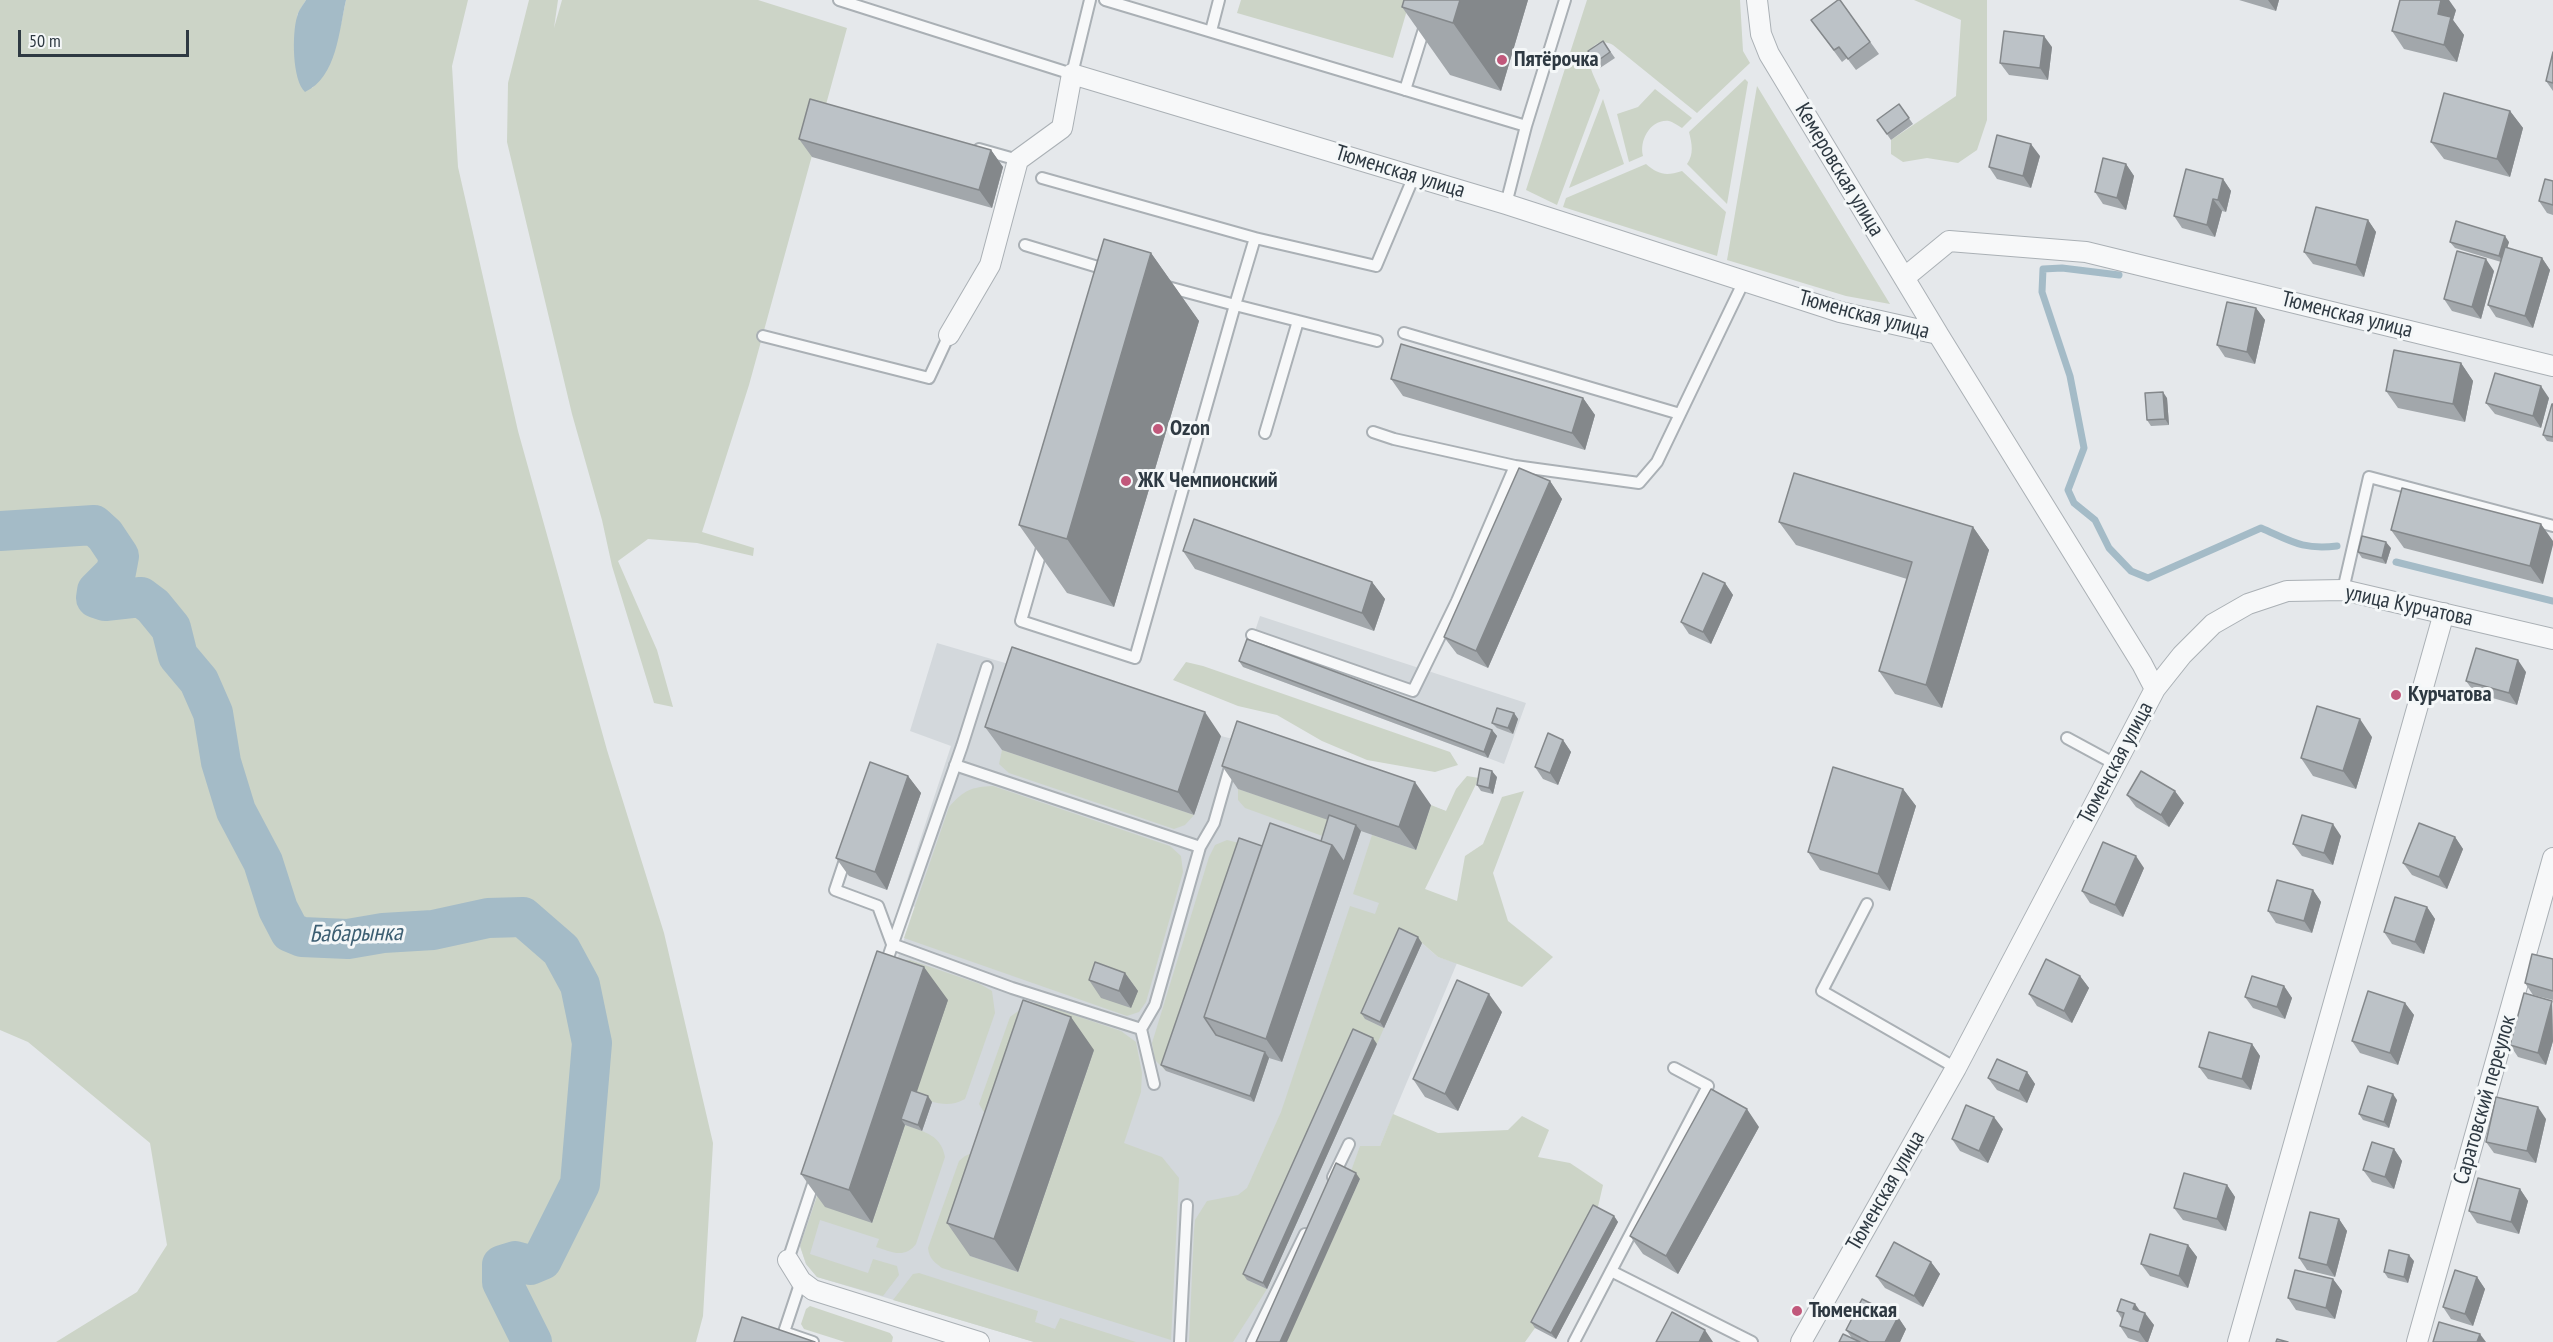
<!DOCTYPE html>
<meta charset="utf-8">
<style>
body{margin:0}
#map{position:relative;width:2553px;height:1342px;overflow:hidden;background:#e5e8eb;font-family:"PT Sans Narrow",sans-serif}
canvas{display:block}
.scale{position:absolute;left:18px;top:30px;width:171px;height:27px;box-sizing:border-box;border:3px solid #2e3942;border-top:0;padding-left:8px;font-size:18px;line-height:21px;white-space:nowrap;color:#2e3942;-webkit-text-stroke:4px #f4f7f8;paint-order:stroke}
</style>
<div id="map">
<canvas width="2553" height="1342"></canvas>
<div class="scale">50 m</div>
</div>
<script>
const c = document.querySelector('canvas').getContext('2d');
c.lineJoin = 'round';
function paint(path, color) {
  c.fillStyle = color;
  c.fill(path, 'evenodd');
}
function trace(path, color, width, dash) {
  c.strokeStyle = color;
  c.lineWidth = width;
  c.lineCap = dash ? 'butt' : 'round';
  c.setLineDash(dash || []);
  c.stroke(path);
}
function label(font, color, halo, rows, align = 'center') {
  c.font = font + ' "PT Sans Narrow",sans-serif';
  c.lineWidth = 6;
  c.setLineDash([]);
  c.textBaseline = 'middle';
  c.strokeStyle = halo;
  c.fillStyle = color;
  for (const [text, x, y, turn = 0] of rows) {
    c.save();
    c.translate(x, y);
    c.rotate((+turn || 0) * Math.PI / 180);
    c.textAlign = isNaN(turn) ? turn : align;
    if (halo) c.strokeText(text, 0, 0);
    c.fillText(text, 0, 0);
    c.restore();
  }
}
paint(new Path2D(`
 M1260 616 1526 703 1504 764 1243 667Z
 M937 643 1029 670 1221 736 1253 744 1446 811 1403 934 1422 943 1438 957 1457 963 1380 1146 1360 1179 1286 1342H1034L817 1277 806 1264 800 1246 915 907 900 901 951 746 910 731Z`), '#d3d8dc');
paint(new Path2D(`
 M0 0H306L297 15 312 88C335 63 339 32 346 0H468L452 66 458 167 518 431 607 750 664 933 713 1143 703 1316 696 1342H56L137 1292 167 1245 150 1143 28 1042 0 1030Z
 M529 0H558L554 28 562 0H758L847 28 749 385 702 532 754 548 753 556 697 543 648 539 618 561 657 650 673 707 654 703 612 566 602 520 572 414 507 142 508 83Z
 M1241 0H1410L1393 58 1237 13Z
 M1587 0H1740L1743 51 1750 63 1697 113 1613 45C1607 42 1601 41 1595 45 1581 56 1595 77 1600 90L1557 205 1526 190Z
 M1914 0H1987V120L1977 150 1958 163 1927 158 1903 162 1891 154V140L1956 96 1961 20Z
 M1745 79 1748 82 1727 204 1687 164C1694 154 1692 144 1689 132Z
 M1757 86 1890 304 1846 296 1727 260Z
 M1655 89 1692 118 1682 128C1679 126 1673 122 1669 121 1650 119 1639 141 1643 156L1629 162 1617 114 1638 107Z
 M1603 99 1624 164 1569 188Z
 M1646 164C1659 175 1666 176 1682 171L1726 212 1717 256 1563 207 1566 198Z
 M1186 662 1203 666 1450 752 1458 765 1435 772 1367 760 1322 741 1277 715 1238 706 1173 680Z
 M1002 750 1194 815 1185 825 1174 829 1009 773 999 764Z
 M1467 776 1479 778 1425 889 1457 901 1465 856 1483 844 1502 797 1524 791 1493 873 1508 921 1553 957 1522 987 1438 957 1422 943 1365 1019 1384 1028 1377 1044 1358 1035 1247 1280 1267 1289 1233 1342H1189L1194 1231 1195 1220 1207 1201 1238 1195 1247 1188 1281 1112 1350 906 1375 914 1379 903 1353 894 1372 835 1416 850 1431 805 1446 811 1456 789Z
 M993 786 1170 846 1181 856 1183 872 1146 1002 1139 1012 1127 1016 904 938 949 807C964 790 971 787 993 786Z
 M1238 789 1333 821 1328 838 1245 808 1238 800Z
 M1227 840 1243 844 1166 1071 1155 1060 1152 1043 1209 857 1215 845Z
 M910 960 980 984 992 991 995 1013 965 1099C947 1109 933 1102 915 1096L901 984 902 961Z
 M1038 1003 1121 1031 1136 1042 1142 1073 1141 1092 1124 1143 1162 1157 1179 1178 1171 1340 942 1268C934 1262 929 1258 928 1248L959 1161 965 1156 977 1151 970 1256 1018 1272 1094 1050 990 1122 979 1104 1010 1017 1028 1004Z
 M857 1079 872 1223 905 1125C925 1132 941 1135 945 1157L916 1244C905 1259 891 1252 876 1247L879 1239 820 1220 810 1254 868 1273 873 1259 897 1266 899 1275 883 1296 817 1277 806 1264 800 1246Z
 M1393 1114 1438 1133 1508 1130 1522 1116 1549 1130 1538 1157 1570 1163 1603 1185 1597 1211 1535 1328 1525 1342H1286L1360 1179 1350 1174 1360 1146H1380Z
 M919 1273 1038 1311 1035 1322 1055 1329 1060 1318 1136 1342H1034L893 1300 913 1274Z
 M810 1306 890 1333 893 1337 892 1342H845L804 1329 801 1324 806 1309Z`), '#ccd4c7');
paint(new Path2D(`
 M306 0H346C339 30 337 77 305 92 292 80 292 33 297 17 298 11 303 5 306 0Z`), '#a4bbc7');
trace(new Path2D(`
 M2119 275 2062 268 2043 269 2042 292 2070 376 2084 448 2068 490 2074 503 2095 520 2109 548 2131 571 2148 578 2261 528C2291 541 2302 550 2337 546
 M2396 562 2553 601`), '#a4bbc7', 7);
trace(new Path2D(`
 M0 531 94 525 105 535 119 556 116 572 97 591 96 598 105 601 141 597 153 606 171 628 178 656 199 681 213 713 221 762 236 811 263 862 278 909 290 932 302 937 348 939 383 933 433 930 488 918 523 917 561 950 580 985 592 1043 580 1184 542 1260 530 1265 515 1261 502 1265V1282L532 1342`), '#a4bbc7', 40);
const service = new Path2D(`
 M839 0 1072 74 1090 0
 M1105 0 1526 126 1506 204
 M1211 31 1219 0
 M1405 90 1433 0
 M1526 126 1565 0
 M979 149 1018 160
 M1042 178 1255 238 1376 266 1414 176
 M1025 245 1108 270
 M1164 286 1235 305 1255 238
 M1404 333 1680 414
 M763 336 929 378 949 335
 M1373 432 1394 439 1515 466
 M1265 433 1298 321
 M1044 541 1021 621 1135 658 1235 305 1377 341
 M2343 590 2369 477 2553 526
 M1252 635 1413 691 1457 601 1515 466 1639 483 1657 462 1744 281
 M2067 738 2115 764
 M955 765 1200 847
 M847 854 835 890 878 906 892 944 1012 988 1141 1029
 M1867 904 1822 991 1956 1068
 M885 966 962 746 987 667
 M1674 1068 1708 1086 1611 1271 1752 1342
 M1154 1084 1141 1029 1155 1005 1200 847 1214 823 1232 760
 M1333 1177 1349 1144
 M788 1260 816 1175
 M801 1281 784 1332 813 1342
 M1180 1342 1187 1205
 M1252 1342 1305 1234
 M1574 1342 1611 1271`);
const minor = new Path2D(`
 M1757 0 1761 34 1769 54 1938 334
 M1904 278 1949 241 2086 252 2553 366
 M949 335 990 265 1018 160 1062 128 1072 74 1506 204 1840 312 1938 334 2142 664 2155 689
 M788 1260 801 1281 813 1290 979 1342
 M1801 1342 1956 1068 2155 689 2182 655 2213 624 2248 604 2287 591 2343 590 2553 639
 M2238 1342 2444 613
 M2417 1342 2553 858`);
trace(service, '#aab0b5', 14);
trace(minor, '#aab0b5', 22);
trace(service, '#f7f8f9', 10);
trace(minor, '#f7f8f9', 20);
paint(new Path2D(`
 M1528 0 1501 91 1450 75 1402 7Z
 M1840 0 1879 54 1856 70 1847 58 1842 62 1811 20Z
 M2239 0H2279L2276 11Z
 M2456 10 2453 20 2464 35 2457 62 2404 49 2392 31Z
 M1603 41 1615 58 1600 68 1588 51Z
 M2052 47 2048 80 2009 75 2000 63Z
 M2553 52V91L2546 81Z
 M1899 104 1913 124 1891 140 1877 120Z
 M2510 111 2523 128 2510 177 2444 159 2431 142Z
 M799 139 991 150 1003 167 992 208 812 157Z
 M2040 156 2031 188 1997 179 1989 167Z
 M2126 164 2134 176 2126 210 2103 204 2095 192Z
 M2223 179 2231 191 2226 212 2222 211 2215 237 2182 228 2174 216Z
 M2553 181V215L2547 213 2539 201Z
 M2368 220 2376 232 2364 277 2313 264 2304 252Z
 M2450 242H2509L2507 248 2542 258 2550 270 2533 328 2496 317 2488 305 2501 262 2455 248Z
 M1151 253 1199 321 1114 607 1067 593 1019 525Z
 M2494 271 2481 319 2452 311 2444 299Z
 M2256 308 2265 320 2255 364 2225 357 2217 345Z
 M2461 363 2473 381 2465 422 2398 408 2386 391Z
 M1391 379 1583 398 1595 415 1585 450 1403 396Z
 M2167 398 2169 425 2151 426 2147 420Z
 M2549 398 2541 428 2495 414 2486 403Z
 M2553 404V442L2547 441 2543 435Z
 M1550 481 1562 499 1488 668 1457 654 1444 637Z
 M1779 522 1973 527 1989 550 1942 708 1895 694 1879 671 1907 579 1796 545Z
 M2541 524 2543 584 2404 548 2391 530Z
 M2391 548 2386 564 2362 558 2358 552Z
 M1183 551 1372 582 1385 599 1374 631 1195 569Z
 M1725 583 1733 595 1711 644 1689 634 1681 622Z
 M1239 661 1492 730 1497 736 1488 758 1243 667Z
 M2526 672 2517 705 2475 693 2466 681Z
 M1514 713 1518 719 1513 734 1497 728 1492 723Z
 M985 727 1221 736 1194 815 1002 750Z
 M2372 737 2356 789 2313 776 2301 758Z
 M1563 740 1571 752 1558 785 1543 779 1535 767Z
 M1222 766 1431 805 1416 850 1361 831 1282 1062 1269 1058 1254 1102 1166 1071 1161 1065 1262 846 1321 841 1328 820 1238 789Z
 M908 776 921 793 887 890 849 876 836 858Z
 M1497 777 1493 794 1481 791 1477 785Z
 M1903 789 1916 806 1890 891 1820 870 1808 852Z
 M2127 795 2184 803 2169 827 2136 807Z
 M2341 836 2333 865 2302 856 2293 844Z
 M2455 837 2463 849 2447 889 2412 875 2403 863Z
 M2144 868 2123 917 2090 903 2082 891Z
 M2313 890 2321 902 2312 933 2276 923 2268 911Z
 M2427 907 2435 919 2424 954 2392 944 2384 932Z
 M1422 943 1384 1028 1365 1019 1361 1013Z
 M2553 959V1000L2533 995 2525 983Z
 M1125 973 1138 991 1131 1008 1101 998 1089 980Z
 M2080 976 2089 988 2072 1023 2037 1006 2029 994Z
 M2284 986 2292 998 2285 1019 2253 1008 2245 997Z
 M948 1000 916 1092 932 1102 922 1131 905 1125 872 1223 825 1207 801 1174Z
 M2552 1001 2553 1041 2546 1065 2518 1057 2510 1045Z
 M2405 1003 2414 1015 2398 1065 2360 1053 2352 1041Z
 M1502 1012 1458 1111 1425 1097 1413 1079Z
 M1377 1044 1267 1289 1247 1280 1243 1274Z
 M2252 1044 2260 1056 2251 1090 2208 1079 2199 1067Z
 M1094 1050 1018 1272 970 1256 947 1223Z
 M2027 1072 2035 1084 2027 1103 1997 1090 1988 1078Z
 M2397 1100 2389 1128 2363 1120 2359 1114Z
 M2546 1119 2536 1163 2494 1153 2486 1142Z
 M1759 1127 1678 1274 1643 1254 1630 1236Z
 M2003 1129 1988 1163 1960 1151 1952 1139Z
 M2394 1149 2402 1161 2394 1189 2372 1182 2363 1170Z
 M2227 1185 2235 1197 2226 1231 2183 1220 2174 1208Z
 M2520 1189 2528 1201 2519 1234 2477 1223 2469 1211Z
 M1614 1216 1618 1222 1556 1339 1535 1328 1531 1322Z
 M2339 1219 2347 1231 2335 1277 2307 1270 2299 1258Z
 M2188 1245 2197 1257 2188 1288 2150 1276 2141 1264Z
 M2414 1261 2408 1283 2388 1278 2384 1272Z
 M1931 1262 1940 1274 1923 1307 1885 1288 1876 1276Z
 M2477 1277 2485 1289 2473 1326 2451 1319 2443 1307Z
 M2333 1279 2342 1291 2335 1319 2296 1310 2288 1298Z
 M2135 1304 2141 1312 2154 1325 2148 1342H2140L2128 1338 2120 1326 2122 1319 2117 1311Z
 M1898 1317 1906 1329 1900 1342H1839L1852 1338 1846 1330Z`), '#a2a7ab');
paint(new Path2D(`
 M1460 0H1528L1501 91 1453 23Z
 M2268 0H2279L2276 11Z
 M2441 0H2449L2456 10 2453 20 2464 35 2457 62 2444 45 2438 14Z
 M2044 36 2052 47 2048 80 2040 68Z
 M2510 111 2523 128 2510 177 2497 159Z
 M2031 144 2040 156 2031 188 2023 176Z
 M991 150 1003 167 992 208 979 190Z
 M2126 164 2134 176 2126 210 2117 198Z
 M2223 179 2231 191 2226 212 2218 200Z
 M2213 199 2222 211 2215 237 2207 225Z
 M2368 220 2376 232 2364 277 2356 265Z
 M2505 236 2509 242 2503 262 2499 256Z
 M1151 253 1199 321 1114 607 1067 539Z
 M2542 258 2550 270 2533 328 2525 316Z
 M2486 259 2494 271 2481 319 2472 307Z
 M2256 308 2265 320 2255 364 2247 352Z
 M2461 363 2473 381 2465 422 2453 404Z
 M2541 386 2549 398 2541 428 2533 416Z
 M2163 392 2167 398 2169 425 2165 419Z
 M1583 398 1595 415 1585 450 1572 433Z
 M1550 481 1562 499 1488 668 1476 651Z
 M2541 524 2553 541V545L2543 584 2530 566Z
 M1973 527 1989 550 1942 708 1926 685Z
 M2386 542 2391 548 2386 564 2382 558Z
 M1372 582 1385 599 1374 631 1362 613Z
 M1725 583 1733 595 1711 644 1703 632Z
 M2518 660 2526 672 2517 705 2509 693Z
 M1205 712 1221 736 1194 815 1178 792Z
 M1514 713 1518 719 1513 734 1508 728Z
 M2360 719 2372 737 2356 789 2343 771Z
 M1492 730 1497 736 1488 758 1484 752Z
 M1563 740 1571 752 1558 785 1550 773Z
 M1492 771 1497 777 1493 794 1489 788Z
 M908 776 921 793 887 890 875 872Z
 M1415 782 1431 805 1416 850 1399 827Z
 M1903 789 1916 806 1890 891 1878 874Z
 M2175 791 2184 803 2169 827 2161 815Z
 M2333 824 2341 836 2333 865 2324 853Z
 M1356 825 1361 831 1282 1062 1266 1039 1332 845Z
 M2455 837 2463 849 2447 889 2439 877Z
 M2136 856 2144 868 2123 917 2115 905Z
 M2313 890 2321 902 2312 933 2304 921Z
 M2427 907 2435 919 2424 954 2415 942Z
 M1418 937 1422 943 1384 1028 1380 1022Z
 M924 967 948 1000 907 1121 901 1119 905 1125 872 1223 849 1190Z
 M1125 973 1138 991 1131 1008 1119 991Z
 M2080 976 2089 988 2072 1023 2064 1011Z
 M2284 986 2292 998 2285 1019 2277 1007Z
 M1489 994 1502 1012 1458 1111 1445 1094Z
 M2552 1001 2553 1041 2546 1065 2538 1053Z
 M2405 1003 2414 1015 2398 1065 2390 1053Z
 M1071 1017 1094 1050 1018 1272 994 1239Z
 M1373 1038 1377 1044 1267 1289 1263 1283Z
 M2252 1044 2260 1056 2251 1090 2242 1079Z
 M1265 1052 1269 1058 1254 1102 1250 1096Z
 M2027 1072 2035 1084 2027 1103 2019 1091Z
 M2393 1094 2397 1100 2389 1128 2384 1122Z
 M928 1096 932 1102 922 1131 918 1125Z
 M2538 1107 2546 1119 2536 1163 2527 1151Z
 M1747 1109 1759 1127 1678 1274 1666 1256Z
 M1994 1117 2003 1129 1988 1163 1979 1151Z
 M2394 1149 2402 1161 2394 1189 2385 1177Z
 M1356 1173 1360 1179 1287 1342H1280Z
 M2227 1185 2235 1197 2226 1231 2217 1219Z
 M2520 1189 2528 1201 2519 1234 2511 1222Z
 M1614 1216 1618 1222 1556 1339 1551 1333Z
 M2339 1219 2347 1231 2335 1277 2327 1265Z
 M2188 1245 2197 1257 2188 1288 2179 1276Z
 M2409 1255 2414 1261 2408 1283 2404 1277Z
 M1931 1262 1940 1274 1923 1307 1914 1296Z
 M2477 1277 2485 1289 2473 1326 2465 1314Z
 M2333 1279 2342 1291 2335 1319 2326 1308Z
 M2135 1304 2143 1316 2133 1309Z
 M2145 1313 2154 1325 2148 1342H2146L2139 1332Z
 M1898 1317 1906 1329 1900 1342H1885Z
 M1705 1330 1713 1342H1699Z
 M2480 1334 2486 1342H2477Z`), '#84888b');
const building = new Path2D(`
 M1404 0H1460L1453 23 1402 7Z
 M1838 0H1840L1870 42 1848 59 1839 47 1834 50 1811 20Z
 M2400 0H2441L2438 14 2451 17 2444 45 2392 31Z
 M2004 31 2044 36 2040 68 2000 63Z
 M1603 41 1610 52 1596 62 1588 51Z
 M2553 52V83L2546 81Z
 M2444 93 2510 111 2497 159 2431 142Z
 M810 99 991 150 979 190 799 139Z
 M1899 104 1909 118 1887 134 1877 120Z
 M1997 135 2031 144 2023 176 1989 167Z
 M2103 158 2126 164 2117 198 2095 192Z
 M2186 169 2223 179 2218 200 2213 199 2207 225 2174 216Z
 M2545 179 2553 181V205L2539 201Z
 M2316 207 2368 220 2356 265 2304 252Z
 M2456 221 2505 236 2499 256 2450 242Z
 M1104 239 1151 253 1067 539 1019 525Z
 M2505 247 2542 258 2525 316 2488 305Z
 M2457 251 2486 259 2472 307 2444 299Z
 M2227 302 2256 308 2247 352 2217 345Z
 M1401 344 1583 398 1572 433 1391 379Z
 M2394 350 2461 363 2453 404 2386 391Z
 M2495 373 2541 386 2533 416 2486 403Z
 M2163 392 2165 419 2147 420 2145 393Z
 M2552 404H2553V437L2543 435Z
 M1519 468 1550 481 1476 651 1444 637Z
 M1794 473 1973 527 1926 685 1879 671 1912 562 1779 522Z
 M2402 488 2541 524 2530 566 2391 530Z
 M1194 519 1372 582 1362 613 1183 551Z
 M2362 536 2386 542 2382 558 2358 552Z
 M1703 573 1725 583 1703 632 1681 622Z
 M1247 639 1492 730 1484 752 1239 661Z
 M1012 647 1205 712 1178 792 985 727Z
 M2476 648 2518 660 2509 693 2466 681Z
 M2317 706 2360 719 2343 771 2301 758Z
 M1497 708 1514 713 1508 728 1492 723Z
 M1237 721 1415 782 1399 827 1222 766Z
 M1548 733 1563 740 1550 773 1535 767Z
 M870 762 908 776 875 872 836 858Z
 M1833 767 1903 789 1878 874 1808 852Z
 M1480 768 1492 771 1489 788 1477 785Z
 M2141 771 2175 791 2161 815 2127 795Z
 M1329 815 1356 825 1344 862 1332 845 1321 841Z
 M2302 815 2333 824 2324 853 2293 844Z
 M1270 823 1332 845 1266 1039 1204 1017Z
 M2419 823 2455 837 2439 877 2403 863Z
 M1239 838 1262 846 1204 1017 1216 1035 1265 1052 1250 1096 1161 1065Z
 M2103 842 2136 856 2115 905 2082 891Z
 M2277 880 2313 890 2304 921 2268 911Z
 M2395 897 2427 907 2415 942 2384 932Z
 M1399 928 1418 937 1380 1022 1361 1013Z
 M877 951 924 967 849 1190 801 1174Z
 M2532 954 2553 959V991L2525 983Z
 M2046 959 2080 976 2064 1011 2029 994Z
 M1095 962 1125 973 1119 991 1089 980Z
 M2252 976 2284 986 2277 1007 2245 997Z
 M1457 980 1489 994 1445 1094 1413 1079Z
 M2368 991 2405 1003 2390 1053 2352 1041Z
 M2524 993 2552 1001 2538 1053 2510 1045Z
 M1023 1000 1071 1017 994 1239 947 1223Z
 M1353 1029 1373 1038 1263 1283 1243 1274Z
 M2209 1032 2252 1044 2242 1079 2199 1067Z
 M1997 1059 2027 1072 2019 1091 1988 1078Z
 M2368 1086 2393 1094 2384 1122 2359 1114Z
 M1711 1089 1747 1109 1666 1256 1630 1236Z
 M911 1090 928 1096 918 1125 901 1119Z
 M2496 1097 2538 1107 2527 1151 2486 1142Z
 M1966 1105 1994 1117 1979 1151 1952 1139Z
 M2372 1142 2394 1149 2385 1177 2363 1170Z
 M1336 1163 1356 1173 1280 1342H1256Z
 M2184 1173 2227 1185 2217 1219 2174 1208Z
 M2478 1178 2520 1189 2511 1222 2469 1211Z
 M1593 1205 1614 1216 1551 1333 1531 1322Z
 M2310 1212 2339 1219 2327 1265 2299 1258Z
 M2150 1234 2188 1245 2179 1276 2141 1264Z
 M1894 1242 1931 1262 1914 1296 1876 1276Z
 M2389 1250 2409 1255 2404 1277 2384 1272Z
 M2295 1270 2333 1279 2326 1308 2288 1298Z
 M2455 1270 2477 1277 2465 1314 2443 1307Z
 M1862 1299 1898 1317 1885 1342H1869L1846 1330Z
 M2121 1299 2135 1304 2133 1309 2145 1313 2139 1332 2120 1326 2124 1313 2117 1311Z
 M1672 1312 1705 1330 1699 1342H1656Z
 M742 1317 815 1342H734Z
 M2439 1322 2480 1334 2477 1342H2433Z
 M1843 1334 1860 1342H1839Z
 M2277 1339 2288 1342H2276Z`);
paint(building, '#bcc2c7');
trace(building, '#84888b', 1.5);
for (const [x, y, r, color] of [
 [1502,60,6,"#c1587b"],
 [1158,429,6,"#c1587b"],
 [1126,481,6,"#c1587b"],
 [2396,695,6,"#c1587b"],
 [1797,1311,6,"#c1587b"]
]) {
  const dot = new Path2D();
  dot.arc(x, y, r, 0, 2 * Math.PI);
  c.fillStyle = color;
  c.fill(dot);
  trace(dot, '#f4f7f8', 2);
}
label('bold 22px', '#2e3942', '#f4f7f8', [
 ["Пятёрочка",1514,60],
 ["Ozon",1170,429],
 ["ЖК Чемпионский",1138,481],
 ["Курчатова",2408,695],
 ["Тюменская",1809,1311]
], 'left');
label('22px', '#2e3942', '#f4f7f8', [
 ["Кемеровская улица",1839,170,59],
 ["Тюменская улица",1400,172,17],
 ["Тюменская улица",1864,315,15],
 ["Тюменская улица",2347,315,14],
 ["улица Курчатова",2409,606,12],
 ["Тюменская улица",2116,763,-62],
 ["Саратовский переулок",2485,1100,-74],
 ["Тюменская улица",1886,1191,-60]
]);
label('italic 24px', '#3c5e72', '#f4f7f8', [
 ["Бабарынка",356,934,-1]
]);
</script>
